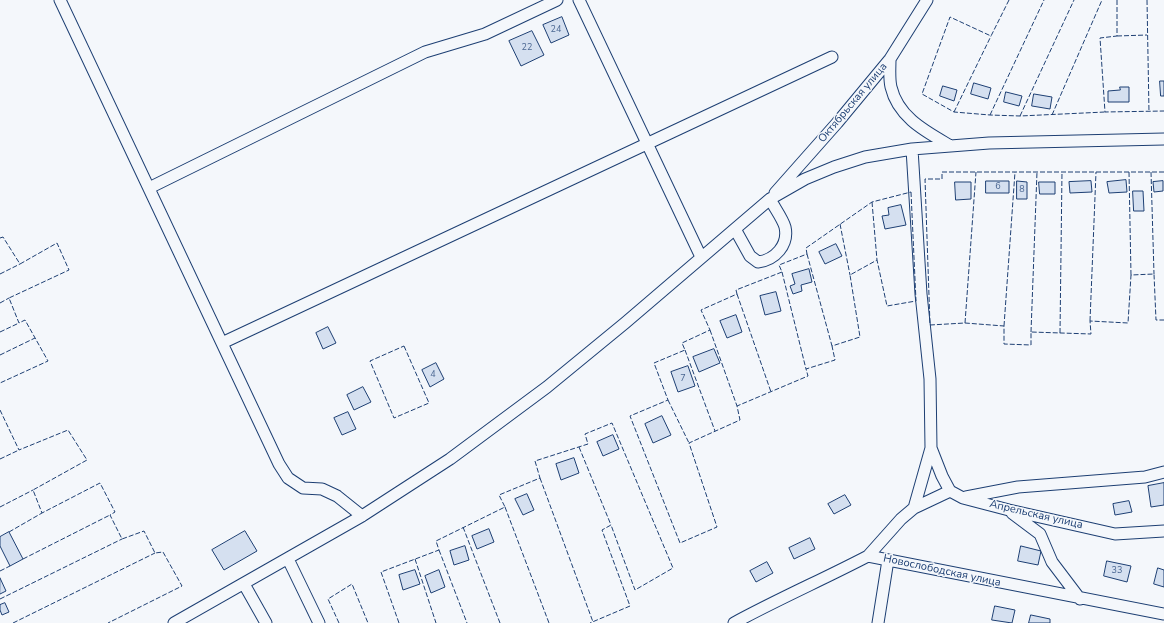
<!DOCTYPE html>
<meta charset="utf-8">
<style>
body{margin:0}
canvas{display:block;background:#f4f7fb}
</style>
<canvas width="1164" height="623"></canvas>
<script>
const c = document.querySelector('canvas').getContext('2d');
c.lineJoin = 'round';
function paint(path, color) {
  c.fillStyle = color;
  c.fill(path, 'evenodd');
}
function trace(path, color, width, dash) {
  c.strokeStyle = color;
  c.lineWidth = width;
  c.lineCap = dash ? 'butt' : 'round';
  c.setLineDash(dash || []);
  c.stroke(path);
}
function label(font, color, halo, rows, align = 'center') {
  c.font = font + ' "Nunito Sans",sans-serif';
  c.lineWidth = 3;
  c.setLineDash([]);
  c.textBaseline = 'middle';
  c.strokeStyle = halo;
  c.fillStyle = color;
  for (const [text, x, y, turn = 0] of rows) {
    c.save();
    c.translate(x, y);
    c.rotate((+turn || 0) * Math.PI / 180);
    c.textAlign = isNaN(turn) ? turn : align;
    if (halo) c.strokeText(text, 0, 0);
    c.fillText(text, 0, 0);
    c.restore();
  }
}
const building = new Path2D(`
 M562 17 569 35 551 43 543 25Z
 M532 31 544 55 521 66 509 41Z
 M1160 81H1164V96H1161Z
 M974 83 991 88 988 99 971 94Z
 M943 86 957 90 954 101 940 96Z
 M1120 87H1129V102H1108V91L1120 90Z
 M1006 92 1022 96 1019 106 1004 102Z
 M1034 94 1052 97 1050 109 1032 106Z
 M1126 180 1127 192 1109 193 1107 182Z
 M986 181H1009V193H986Z
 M1017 181 1027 182V199H1017Z
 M1091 181 1092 192 1070 193 1069 182Z
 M1163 181V191L1154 192 1153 182Z
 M955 182H971V199L956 200Z
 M1039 182H1055V194H1040Z
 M1133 191H1143L1144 211H1134Z
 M901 205 906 225 885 229 882 216 889 215 888 208Z
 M836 244 842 256 825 264 819 252Z
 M809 269 812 282 801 285 802 291 793 294 790 286 795 284 792 274Z
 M776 292 781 311 765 315 760 296Z
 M736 315 742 332 727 338 720 321Z
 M328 327 336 343 323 349 316 333Z
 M714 349 720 363 699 372 693 357Z
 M436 363 444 379 430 387 422 370Z
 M688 366 695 386 678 392 671 372Z
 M363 387 371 402 354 410 347 395Z
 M348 412 356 429 342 435 334 418Z
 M662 416 671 435 653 443 645 424Z
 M613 435 619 449 603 456 597 442Z
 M574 458 579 473 561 480 556 464Z
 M1164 483V505L1151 507 1148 486Z
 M527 494 534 510 523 515 515 499Z
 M845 495 851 505 834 514 828 504Z
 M1129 501 1132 512 1115 515 1113 504Z
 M489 529 494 542 477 549 472 536Z
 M245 531 257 551 224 570 212 550Z
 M9 532 23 559 10 566 0 546V537Z
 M810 538 815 549 794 559 789 548Z
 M465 546 469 560 454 565 450 551Z
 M1021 546 1041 551 1038 565 1018 561Z
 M1107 561 1131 566 1127 582 1104 576Z
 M767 562 773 573 756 582 750 571Z
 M1158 568 1164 570V587L1154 584Z
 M415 570 420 584 403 590 399 575Z
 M439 570 445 587 431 593 425 576Z
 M0 578 6 591 0 594Z
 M5 603 9 612 2 615 0 610V605Z
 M995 606 1015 610 1012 623 992 620Z
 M1031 615 1050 619V623H1029Z`);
paint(building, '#d5e0f0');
trace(building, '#1d3f73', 1);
const minor = new Path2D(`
 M60 0 279 464 288 478 303 488 322 489 337 496 362 516
 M579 0 701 257
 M890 59C890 68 889 79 891 87 898 117 925 131 949 145
 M149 188 425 52 485 34 557 0
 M775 193 837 123 890 59 927 0
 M735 229 750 256 758 262C775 260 789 245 785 227 783 219 774 207 770 199
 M222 343 832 57
 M931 448 942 476 950 491
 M966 497 1018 487 1145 477 1164 472
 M914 508 950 491 963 498 1009 510 1115 534 1164 531
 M1012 513 1040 534 1052 562 1080 599
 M868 556 901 519 914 508 931 448 930 379 921 294 912 149
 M288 559 319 623
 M244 584 266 623
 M174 623 362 516 450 459 547 387 625 323 770 199 805 179 834 167 865 157 912 149 989 143 1164 139
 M734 623C778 599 824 579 868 556L1164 614
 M878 623 888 560`);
trace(minor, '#1d3f73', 13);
trace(minor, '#f4f7fb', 11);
trace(new Path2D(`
 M1009 0 991 36 950 17 922 94 954 112 990 115 1020 116 1105 112
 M1117 0V36L1100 38 1105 112 1164 111
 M1147 0 1149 112
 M1117 36 1147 35
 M954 112 991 36
 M990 115 1044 0
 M1052 115 1102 0
 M1020 116 1074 0
 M1129 172 1131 275
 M1151 172 1154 274
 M1164 172H942V179H925L930 325 965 323 1004 326V344L1031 345V332L1091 334 1090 321 1128 323 1131 275 1154 274 1156 320H1164
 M911 192 916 301 887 306 877 260 850 275 860 337 832 346 835 360 806 369 808 376 737 406 740 420 689 443 717 527 680 543 630 416 668 400 654 363 685 350 682 343 710 330 701 310 737 294 736 290 782 272 779 265 807 254 806 248 872 202Z
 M872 202 877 260
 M840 224 850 275
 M0 238 3 237 20 264 57 243 69 270 9 298 19 323 25 320 48 361 0 383
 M807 254 832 346
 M782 272 806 369
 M0 274 20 264
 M737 294 771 392
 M0 303 9 298
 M1090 321 1096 172
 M965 323 976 172
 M1004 326 1015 172
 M710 330 737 406
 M0 332 19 323
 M1031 332 1037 172
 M1060 333 1062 172
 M404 346 429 403 394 418 370 361Z
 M685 350 715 431
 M0 355 35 338
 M668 400 689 443
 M0 410 19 450 68 430 87 460 33 490 42 513 100 483 115 512 110 515 122 539 144 531 155 553 163 552 182 586 108 623
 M579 447 611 525
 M0 459 19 450
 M540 478 593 622
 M0 507 33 490
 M505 507 549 623
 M463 527 500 623
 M9 532 42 513
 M439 550 467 623
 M23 559 110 515
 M415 559 436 623
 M0 571 10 566
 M0 599 122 539
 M13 623 155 553
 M339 623 328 599 352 584 368 623
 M399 623 381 572 439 550 436 541 505 507 499 495 540 478 535 461 588 444 585 434 612 423 673 568 635 590 611 525 602 530 630 606 590 623`), '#1d3f73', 1, [5, 2]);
label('9px', '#4b6792', null, [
 ["24",556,30],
 ["22",527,48],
 ["6",998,187],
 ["8",1022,190],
 ["4",433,375],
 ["7",683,379],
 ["33",1117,571]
]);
label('11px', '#1d3f73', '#f4f7fb', [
 ["Октябрьская улица",853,103,-50],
 ["Апрельская улица",1036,515,13],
 ["Новослободская улица",942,571,12]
]);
</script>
